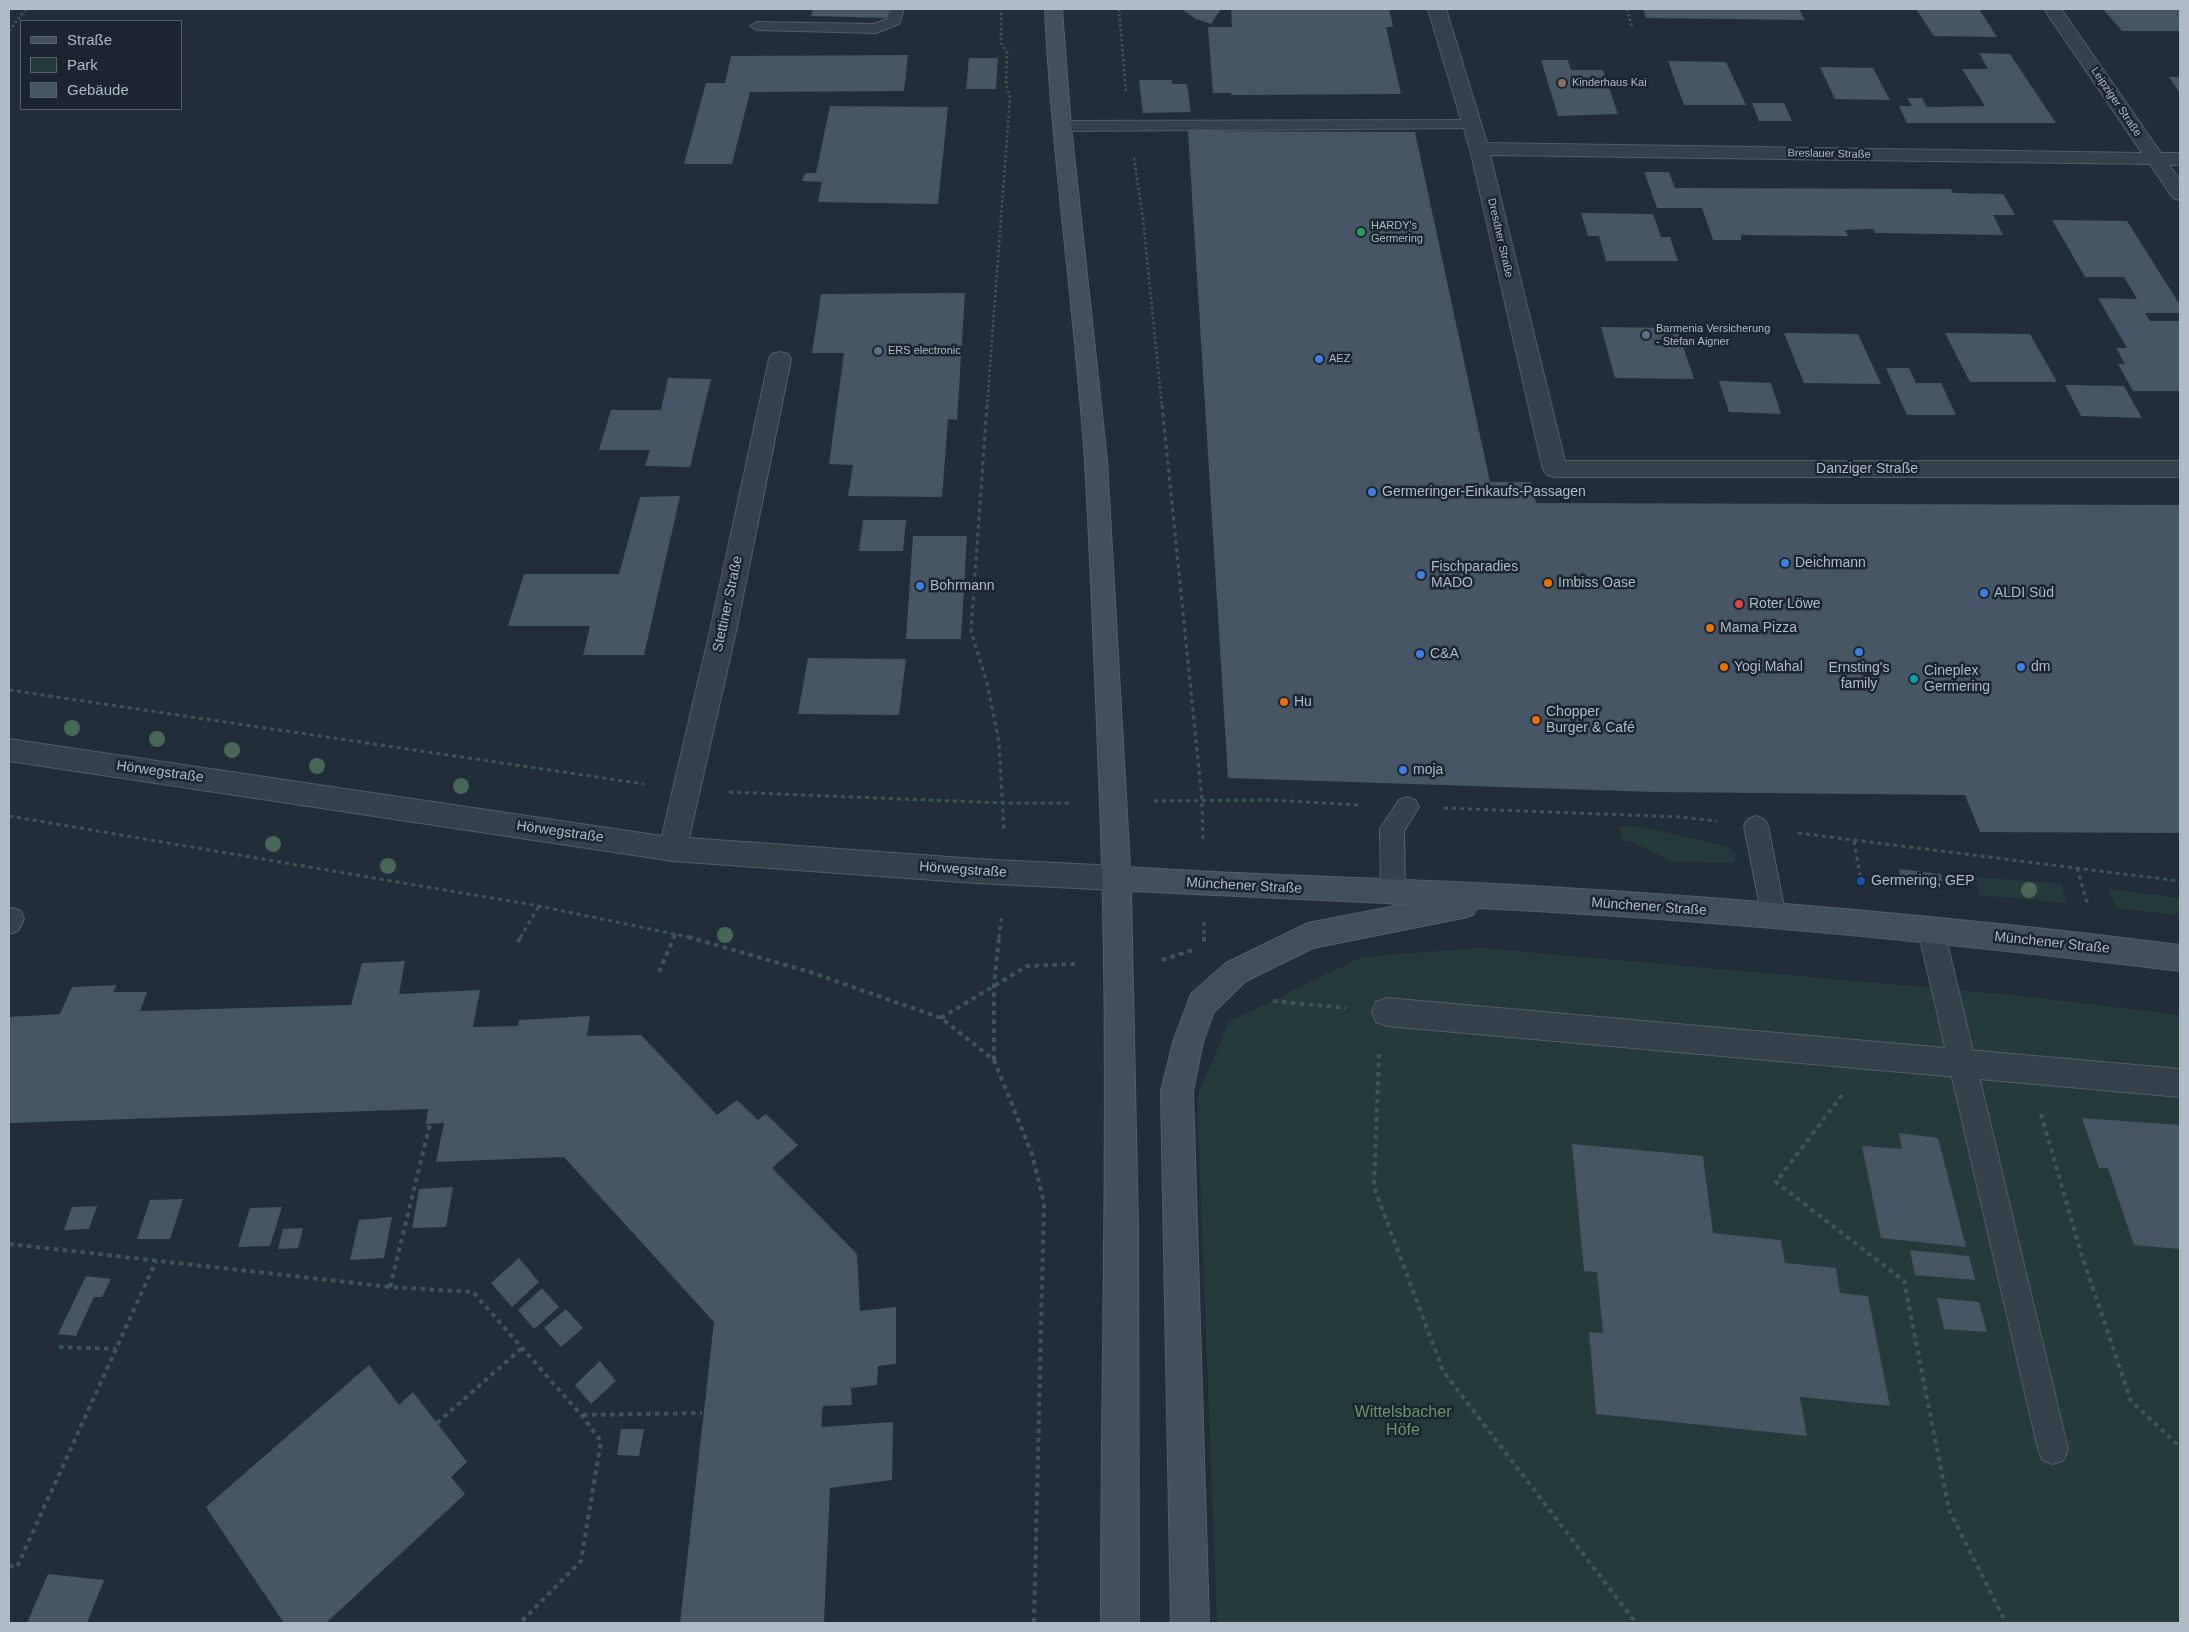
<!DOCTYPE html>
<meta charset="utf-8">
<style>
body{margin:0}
#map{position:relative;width:2189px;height:1632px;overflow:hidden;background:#212e3a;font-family:Helvetica,sans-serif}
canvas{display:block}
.frame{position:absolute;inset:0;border:10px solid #afbbc7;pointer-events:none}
.legend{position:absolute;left:20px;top:20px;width:162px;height:90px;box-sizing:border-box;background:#1a252f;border:1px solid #56616c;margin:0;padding:6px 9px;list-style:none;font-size:15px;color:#afbbc7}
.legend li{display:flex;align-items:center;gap:10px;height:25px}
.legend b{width:25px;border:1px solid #56616c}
</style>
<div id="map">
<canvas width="2189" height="1632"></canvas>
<div class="frame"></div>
<ul class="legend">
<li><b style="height:6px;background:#424f5d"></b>Straße</li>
<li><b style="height:14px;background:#233b3b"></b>Park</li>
<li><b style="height:14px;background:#475664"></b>Gebäude</li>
</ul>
</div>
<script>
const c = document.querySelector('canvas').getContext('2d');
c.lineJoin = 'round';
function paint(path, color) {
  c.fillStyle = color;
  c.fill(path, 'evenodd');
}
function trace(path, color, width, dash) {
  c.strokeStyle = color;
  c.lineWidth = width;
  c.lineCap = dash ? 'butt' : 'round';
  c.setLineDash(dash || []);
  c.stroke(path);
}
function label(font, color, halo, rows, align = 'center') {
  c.font = font + ' Helvetica,sans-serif';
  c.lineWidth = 5;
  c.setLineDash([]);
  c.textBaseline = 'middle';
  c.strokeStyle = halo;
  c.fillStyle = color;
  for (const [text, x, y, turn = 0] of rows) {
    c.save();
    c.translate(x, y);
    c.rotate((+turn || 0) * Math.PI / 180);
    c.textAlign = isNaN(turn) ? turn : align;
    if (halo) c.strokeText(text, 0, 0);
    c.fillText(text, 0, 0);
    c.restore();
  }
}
paint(new Path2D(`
 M1620 826 1643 827 1728 847 1737 855 1733 863 1670 861 1631 841H1622Z
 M1975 877 2061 884 2067 903 1980 895Z
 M2108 889 2180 898V915L2116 908Z
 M1480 948 2013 995 2180 1015V1623H1217L1197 1097 1229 1022 1362 957ZM1703 1156 1713 1233 1781 1240 1785 1263 1840 1293 1868 1296 1890 1406 1800 1397 1807 1436 1596 1414 1589 1332 1603 1333 1597 1272Z`), '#233b3b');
paint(new Path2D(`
 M813 9H889L887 18 811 16Z
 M1181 9H1221L1211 24 1196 19Z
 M1231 9H1389L1393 27H1386L1401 94 1231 95V93H1213L1208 27H1232Z
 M1643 9H1799L1805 20 1646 18Z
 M1916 9H1979L1997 37 1934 36Z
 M2103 9H2177L2180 12V31H2122Z
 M1979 53 2010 54 2056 123H1907L1899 106H1923H1912L1907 98H1922L1927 107 1985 106 1962 69H1988Z
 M908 55 904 91 750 92 732 164H684L706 83H725L731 56Z
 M969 58H998L996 89H966Z
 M1541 60H1568L1571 70H1603L1618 114 1558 116Z
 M1668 61 1726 62 1746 105H1684Z
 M1820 67 1873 68 1890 100 1835 99Z
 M2169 77H2180V93Z
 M1139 80H1172V84H1187L1191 112 1143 113Z
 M1752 103H1784L1792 121H1759Z
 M830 106 948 107 938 204 818 202 822 182 802 181 805 173H816Z
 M1188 131 1415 132 1490 482H1531L1536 503 2180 505V833L1980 832 1965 795 1656 792 1228 778Z
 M1644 172H1669L1675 188 1951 189 1953 193 2003 194 2015 215H1993L2003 235 1875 233 1874 229 1845 230 1848 236 1741 235V240H1713L1702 208H1657Z
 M1581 213 1653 214 1661 237H1670L1678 261H1606L1599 236H1588Z
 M2052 220 2127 221 2180 305V313H2145L2150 321H2180V391H2133L2118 364H2125L2116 348H2127L2098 298 2137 299 2124 277H2085Z
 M965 293 957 420 948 419 942 497 848 496 853 465 829 464 844 353H812L821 294Z
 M1601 327 1677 328 1694 379 1615 378Z
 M1784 333 1858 334 1881 384 1804 383Z
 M1945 333 2030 334 2057 382H1970Z
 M1886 368H1909L1916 383H1941L1956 415H1907Z
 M668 378 711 379 690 467 645 466 650 450H599L611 410H661Z
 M1719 381 1771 383 1781 414 1729 412Z
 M2065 385 2124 386 2142 418 2081 416Z
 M680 496 644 655H583L590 626H508L524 574H619L640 497Z
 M863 520H906L903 551H859Z
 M913 536H967L961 639H906Z
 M808 658 906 659 899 715 798 714Z
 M1899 869 1941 874 1943 885 1901 880Z
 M405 961 399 994 480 990 473 1027 518 1026 519 1020 590 1016 587 1036 641 1035 717 1115 737 1100 758 1120 766 1114 798 1145 772 1168 857 1254 860 1311 896 1307V1364L878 1366 877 1385 851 1388 852 1405 823 1406 821 1427 893 1422 892 1480 830 1488 824 1623H680L714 1322 564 1157 436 1162 444 1123 426 1124 428 1109 9 1123V1017L60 1014 72 987 117 985 113 992H147L140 1011 351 1005 362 963Z
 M2082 1118 2180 1125V1249L2134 1245 2108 1168H2099Z
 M1899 1133 1938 1138 1966 1247 1881 1238 1862 1146 1902 1149Z
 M1572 1144 1703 1156 1713 1233 1781 1240 1785 1263 1836 1268 1840 1293 1868 1296 1890 1406 1800 1397 1807 1436 1596 1414 1589 1332 1603 1333 1597 1272 1584 1271Z
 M453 1187 446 1227 412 1228 419 1189Z
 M183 1199 170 1239H137L150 1200Z
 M97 1206 89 1229 64 1230 72 1207Z
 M282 1207 270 1246 238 1247 250 1208Z
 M392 1217 384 1258 350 1260 359 1220Z
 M303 1228 298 1248 278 1249 283 1229Z
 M1910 1250 1969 1256 1975 1280 1915 1275Z
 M519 1258 539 1282 512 1307 491 1283Z
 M86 1276 111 1279 102 1297H94L76 1336 58 1334Z
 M542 1288 559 1307 534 1329 518 1310Z
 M1937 1298 1979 1302 1987 1332 1944 1329Z
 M566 1309 583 1328 561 1347 544 1328Z
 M600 1361 616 1381 591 1404 575 1385Z
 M369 1365 399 1405 413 1392 467 1462 451 1477 465 1494 326 1623H284L206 1507Z
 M621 1429H644L639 1456 617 1455Z
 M48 1574 104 1580 87 1623H27Z`), '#475664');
const lane = new Path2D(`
 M890 9H904L899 24 876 33 757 30 750 26 757 22 874 24 887 19Z
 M1471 120 1477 122 1479 125 1477 128 1062 131 1054 126 1062 121Z
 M1407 797 1415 800 1419 807 1404 831 1405 893 1402 900 1393 904 1384 900 1381 893 1380 829 1399 800Z
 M1756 816 1764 819 1768 826 1786 917 1783 925 1774 928 1765 925 1762 917 1744 826 1748 819Z
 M12 908 21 911 24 919 18 931 9 934V909Z
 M1931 919 1940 922 1944 930 2068 1449 2064 1460 2053 1464 2042 1460 2038 1449 1918 930 1922 922Z`);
const street = new Path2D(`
 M1428 9H1446L1487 143 2142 153 2044 9H2061L2161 153H2180V165H2169L2180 180V200L2173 198 2150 164 1490 155 1565 461H2180V477H1555L1547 475 1543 469 1470 149Z
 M780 352 788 354 791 359 736 631 689 838 976 859 1116 866 1126 869 1130 878 1126 887 1116 890 976 883 673 861 9 761V739L662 836 710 631 769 359 772 354Z
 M1387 998 2180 1069V1097L1387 1026 1376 1022 1372 1012 1376 1002Z`);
const secondary = new Path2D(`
 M1045 9H1062L1071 126 1107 460 1130 867C1258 876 1387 878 1516 885 1738 898 1960 917 2180 945V971C1946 943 1712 919 1477 908L1473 915 1463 918 1313 948 1246 981 1214 1012 1203 1042 1193 1091 1209 1623H1171L1161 1091 1173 1042 1191 994 1226 963 1308 923 1406 904 1131 891 1138 1228 1139 1623H1101C1101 1342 1111 1060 1099 778 1095 673 1091 567 1085 462 1075 311 1052 160 1045 9Z`);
trace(lane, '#525e68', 2);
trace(street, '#525e68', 2);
trace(secondary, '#525e68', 2);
trace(new Path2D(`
 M1119 9 1126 93
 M1627 9 1632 27
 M9 31 26 9
 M1134 158 1143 219 1162 407
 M987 407 1010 97 1006 84 1007 52 1001 43V9`), '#405758', 2.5, [2.5, 2.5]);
trace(new Path2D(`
 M987 405 971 631 987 683 999 742 1004 833
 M1162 405 1202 800 1203 843
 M9 690 644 784
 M729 792 1003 803H1070
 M1154 801 1269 800 1360 805
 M1444 808 1680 817 1717 821
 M9 816 539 906 693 938
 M1798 833 2180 881
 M1854 841 1861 881
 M2077 868 2088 906
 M1204 922V938
 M520 938 539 906
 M674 938 676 933
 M999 938 1002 914`), '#405758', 3, [4, 4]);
trace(new Path2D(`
 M688 937 810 972 941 1018 994 1060 1032 1154 1044 1203 1034 1623
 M1204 937V943
 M518 942 521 937
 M1162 960 1196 949
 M659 972 674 937
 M1273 1001 1346 1008
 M941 1018 1027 966 1076 964
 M1379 1054 1374 1187 1443 1371 1636 1623
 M994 1060V986L999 937
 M1842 1095 1776 1182 1904 1281 1949 1510 2006 1623
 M2041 1114 2081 1253 2131 1401 2180 1447
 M9 1244 390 1287 473 1292 582 1416 601 1441 581 1561 520 1623
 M390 1287 430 1124
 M59 1347 116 1349
 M583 1415 702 1413
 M437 1423 523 1347
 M9 1566 17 1567 156 1261`), '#405758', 4, [4.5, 4.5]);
paint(lane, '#34404a');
paint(street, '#34404a');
paint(secondary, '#424f5d');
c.fillStyle = '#476856';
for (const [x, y] of [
 [72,728],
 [157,739],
 [232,750],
 [317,766],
 [461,786],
 [273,844],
 [388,866],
 [2029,890],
 [725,935]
]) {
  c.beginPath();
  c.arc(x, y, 8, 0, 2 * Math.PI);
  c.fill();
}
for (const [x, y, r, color] of [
 [1562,83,5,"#8d6e63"],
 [1361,232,5,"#2e9e5b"],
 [1646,335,5,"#5c6f8a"],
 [878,351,5,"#5c6f8a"],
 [1319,359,5,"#3f7fe0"],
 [1372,492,5,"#3f7fe0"],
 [1785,563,5,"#3f7fe0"],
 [1421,575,5,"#3f7fe0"],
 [1548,583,5,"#e8710a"],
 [920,586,5,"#3f7fe0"],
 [1984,593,5,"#3f7fe0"],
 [1739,604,5,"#e0444e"],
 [1710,628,5,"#e8710a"],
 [1859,652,5,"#3f7fe0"],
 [1420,654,5,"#3f7fe0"],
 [1724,667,5,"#e8710a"],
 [2021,667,5,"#3f7fe0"],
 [1914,679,5,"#0f9aa8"],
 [1284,702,5,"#e8710a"],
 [1536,720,5,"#e8710a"],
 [1403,770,5,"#3f7fe0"],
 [1861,881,5,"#1a4fb4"]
]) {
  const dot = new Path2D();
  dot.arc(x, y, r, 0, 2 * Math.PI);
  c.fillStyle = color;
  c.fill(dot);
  trace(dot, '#1a252f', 2);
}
label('11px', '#afbbc7', '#1a252f', [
 ["Kinderhaus Kai",1572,83],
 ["HARDY's",1371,226],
 ["Germering",1371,239],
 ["Barmenia Versicherung",1656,329],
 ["- Stefan Aigner",1656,342],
 ["ERS electronic",888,351],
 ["AEZ",1329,359]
], 'left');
label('11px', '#afbbc7', '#1a252f', [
 ["Leipziger Straße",2116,102,56],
 ["Breslauer Straße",1829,154,1],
 ["Dresdner Straße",1500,238,77]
]);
label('14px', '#afbbc7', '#1a252f', [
 ["Danziger Straße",1867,469],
 ["Stettiner Straße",728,604,-78],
 ["Hörwegstraße",160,772,8],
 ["Hörwegstraße",560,832,8],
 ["Hörwegstraße",963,870,4],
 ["Münchener Straße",1244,886,3],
 ["Münchener Straße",1649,907,4],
 ["Münchener Straße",2052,943,6]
]);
label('14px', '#afbbc7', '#1a252f', [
 ["Germeringer-Einkaufs-Passagen",1382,492],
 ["Deichmann",1795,563],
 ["Fischparadies",1431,567],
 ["MADO",1431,583],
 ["Imbiss Oase",1558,583],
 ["Bohrmann",930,586],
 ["ALDI Süd",1994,593],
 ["Roter Löwe",1749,604],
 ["Mama Pizza",1720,628],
 ["C&A",1430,654],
 ["Yogi Mahal",1734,667],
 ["dm",2031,667],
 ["Ernsting's",1859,668,"center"],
 ["family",1859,684,"center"],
 ["Cineplex",1924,671],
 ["Germering",1924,687],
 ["Hu",1294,702],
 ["Chopper",1546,712],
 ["Burger & Café",1546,728],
 ["moja",1413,770],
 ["Germering, GEP",1871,881]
], 'left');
label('16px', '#66986c', '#1a252f', [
 ["Wittelsbacher",1403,1413],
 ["Höfe",1403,1431]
]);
</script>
